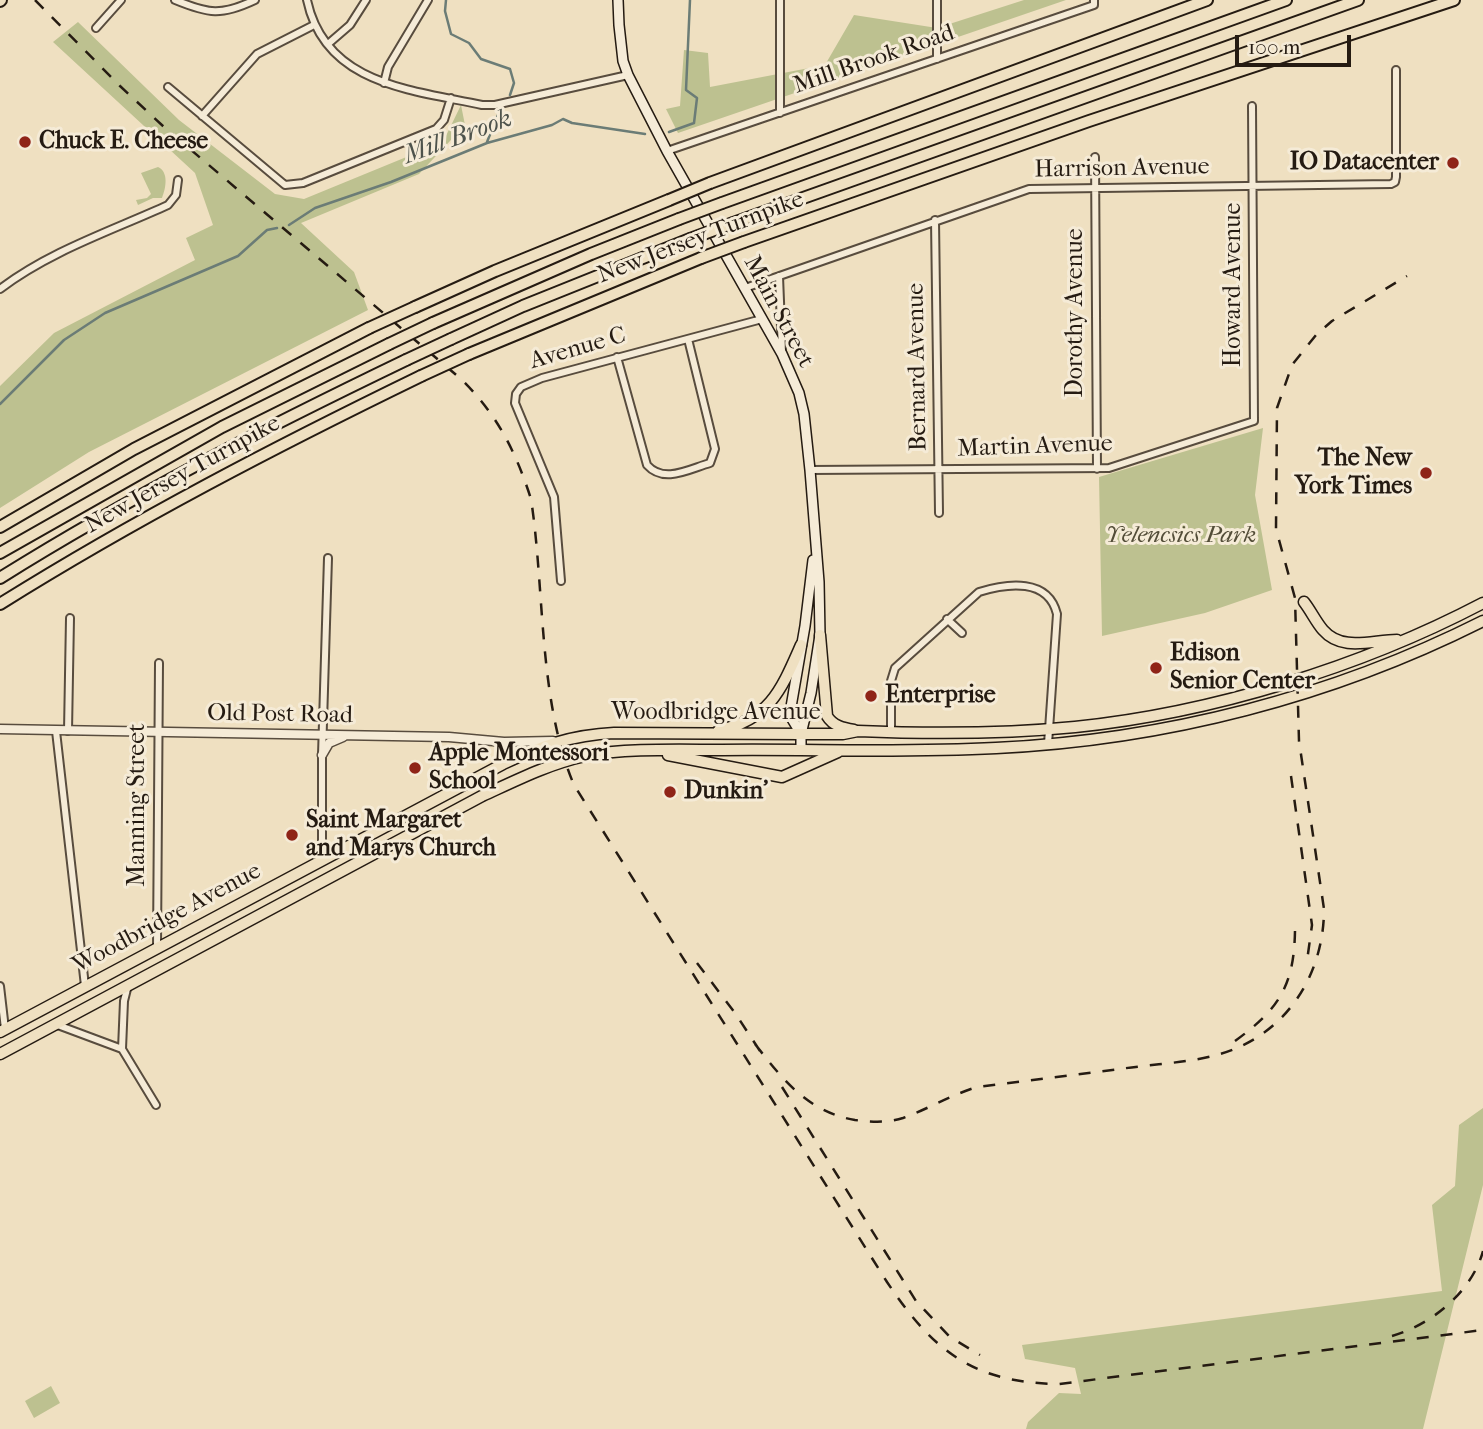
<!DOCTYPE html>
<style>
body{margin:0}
#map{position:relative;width:1483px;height:1429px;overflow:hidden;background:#efe0c1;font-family:"IM FELL French Canon",serif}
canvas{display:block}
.scale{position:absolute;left:1235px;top:35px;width:116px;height:32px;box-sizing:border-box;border:4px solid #251b12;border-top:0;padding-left:9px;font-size:21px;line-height:24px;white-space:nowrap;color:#251b12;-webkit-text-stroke:5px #f5ebd7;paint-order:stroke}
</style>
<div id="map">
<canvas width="1483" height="1429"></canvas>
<div class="scale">100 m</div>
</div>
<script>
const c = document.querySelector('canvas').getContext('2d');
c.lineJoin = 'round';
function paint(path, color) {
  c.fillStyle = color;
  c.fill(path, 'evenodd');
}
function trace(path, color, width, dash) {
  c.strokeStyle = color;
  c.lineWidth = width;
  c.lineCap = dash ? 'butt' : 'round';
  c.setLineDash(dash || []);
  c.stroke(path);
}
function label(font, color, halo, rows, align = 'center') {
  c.font = font + ' "IM FELL French Canon",serif';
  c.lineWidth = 6;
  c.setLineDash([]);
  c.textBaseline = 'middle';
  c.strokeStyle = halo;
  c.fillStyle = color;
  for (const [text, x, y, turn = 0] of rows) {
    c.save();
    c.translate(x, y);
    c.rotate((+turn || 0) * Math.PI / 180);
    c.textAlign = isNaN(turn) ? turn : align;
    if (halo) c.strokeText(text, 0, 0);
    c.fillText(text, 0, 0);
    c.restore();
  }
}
paint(new Path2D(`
 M1024 0H1066L678 133 666 109 680 106 684 50 708 53 710 87 825 65 854 15 937 28Z
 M78 22 179 120 275 194 304 199 443 142 461 105 465 125 419 174 301 223 354 272 368 310 89 452 0 508V386L54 333 195 260 186 238 213 225 195 173 53 42Z
 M158 167C169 172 166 188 162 198H153L138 205 136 200 147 198 151 194 141 173Z
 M1263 428 1255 495 1272 590 1205 613 1102 636 1099 477Z
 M1483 1108V1185L1423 1429H1026L1028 1422 1059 1393 1081 1394 1075 1368 1025 1359 1022 1345 1442 1291 1432 1205 1455 1186 1459 1125Z
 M51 1386 60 1403 34 1418 25 1401Z`), '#bdc190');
trace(new Path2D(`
 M446 0 445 11 451 34 469 43 481 59 510 69 514 83 510 95
 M669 132 694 123 697 98 686 90 690 0
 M487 142 500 110
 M289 225 315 208 391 182 487 143 552 125 563 119 572 123 645 134
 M0 404 64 340 105 313 238 256 267 230 277 228`), '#6b7c76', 2.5);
const minor = new Path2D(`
 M175 0C209 14 221 16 255 0
 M307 0C325 85 412 90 482 105H495L628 75
 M780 0V113
 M937 0V59
 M96 28 121 0
 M328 44 350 25 366 0
 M384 83 388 67 428 0
 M168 87 285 185 303 183 436 129 444 120 451 98
 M202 116 257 54 314 25
 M667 151 1094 5V0
 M1095 157 1097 469
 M935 220 939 513
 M779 276 782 352
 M745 288 1029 189 1391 184 1395 182 1396 177V70
 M0 289C50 251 111 231 168 205L176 195 178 180
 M617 357 647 465C664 484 689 469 710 463L715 449 688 339
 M810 470 1109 468 1254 421 1252 106
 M561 581 554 497 515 403 516 394 521 387 542 378 762 319
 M947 619 962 633
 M56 731 85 986
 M68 731 70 618
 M891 732V681L895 668 979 592C1008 583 1048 578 1057 614L1048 744
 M326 857 322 840V755L328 558
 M157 947 159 663
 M0 986 5 1029
 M55 1024 122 1049
 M122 1049 156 1105
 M122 1049 124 1001 128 985`);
const tertiary = new Path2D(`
 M0 729 449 737 504 742 553 741
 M322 755 329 743 343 737`);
const secondary = new Path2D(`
 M618 0 619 25 623 61 628 75 667 151 782 354 799 393 804 414 810 470 819 582 820 635 811 693 801 734V749
 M801 734 792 719 791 707 805 626 813 560`);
const primary = new Path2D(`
 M1304 602C1311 611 1316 622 1323 630 1342 652 1372 640 1397 640
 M820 635 827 716C833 726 843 728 854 730
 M719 730C770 720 782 688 801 645
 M668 755 782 777 838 752
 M0 1032 503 764C541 746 571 735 614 733L801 734H843L858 731C929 734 1003 734 1075 727 1212 713 1361 667 1483 603
 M0 1054 482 796C515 781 548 764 585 756 624 748 680 750 722 750 813 749 905 753 996 748 1165 740 1332 697 1483 621`);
const trunk = new Path2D(`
 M0 1 1 0`);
const motorway = new Path2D(`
 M710 183 1207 0
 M722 203 1286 0
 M733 223 1358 0
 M744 242 1089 121 1454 0
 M415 307 495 271 669 200
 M433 323 591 254 679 219
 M451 339 523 306 690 239
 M469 354 701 258
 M0 527 134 449 369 328
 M0 553 222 427 389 344
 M0 578C131 496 267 427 406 360
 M0 604C136 519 277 446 421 376`);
trace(minor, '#584c3e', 10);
trace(tertiary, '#584c3e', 11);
trace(secondary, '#251b12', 12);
trace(primary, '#251b12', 13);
trace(trunk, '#251b12', 14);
trace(motorway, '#251b12', 14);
trace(minor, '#f5ebd7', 6);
trace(tertiary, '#f5ebd7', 8);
trace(secondary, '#f5ebd7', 9);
trace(primary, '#efe0c1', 10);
trace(trunk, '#efe0c1', 10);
trace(motorway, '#efe0c1', 10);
trace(new Path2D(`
 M35 0 120 86 164 127 461 379C497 414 516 452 531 499 545 590 538 700 574 785L887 1282C933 1351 973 1383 1059 1384L1483 1330
 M1291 776 1312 925 1307 961
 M697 963 735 1013 760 1051
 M1235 1041C1279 1009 1294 986 1295 931
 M755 1044C783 1080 808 1112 855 1120 870 1122 888 1123 903 1118 928 1109 951 1095 977 1087 1025 1081 1073 1075 1120 1069 1153 1064 1189 1063 1220 1054 1286 1035 1324 975 1324 909L1299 741 1295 598 1276 529 1277 408 1292 365 1316 335 1332 321 1407 276
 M782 1087 916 1301 950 1337 980 1355
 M1392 1336C1431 1325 1472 1292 1483 1251`), '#251b12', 2.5, [12, 12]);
const motorwayBridge = new Path2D(`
 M669 200 710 183
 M679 219 722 203
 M690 239 733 223
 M701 258 744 242
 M369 328 415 307
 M389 344 433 323
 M406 360 451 339
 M421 376 469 354`);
trace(motorwayBridge, '#251b12', 14, []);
trace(motorwayBridge, '#efe0c1', 10);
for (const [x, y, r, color] of [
 [25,142,7,"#8f2418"],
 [1453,163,7,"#8f2418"],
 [1426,473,7,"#8f2418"],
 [1156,668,7,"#8f2418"],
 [871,696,7,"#8f2418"],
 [415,768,7,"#8f2418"],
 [670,792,7,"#8f2418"],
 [292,835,7,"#8f2418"]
]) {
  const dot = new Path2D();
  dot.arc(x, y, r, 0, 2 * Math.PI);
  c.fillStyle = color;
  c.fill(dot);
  trace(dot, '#f5ebd7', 2.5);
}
label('24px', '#251b12', '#f5ebd7', [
 ["Mill Brook Road",874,60,-19],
 ["Harrison Avenue",1122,169,-1],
 ["New Jersey Turnpike",701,238,-21],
 ["Howard Avenue",1234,285,-90],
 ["Main Street",778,312,62],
 ["Dorothy Avenue",1076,313,-90],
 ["Avenue C",578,349,-16],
 ["Bernard Avenue",918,367,-91],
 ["Martin Avenue",1035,447,-2],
 ["New Jersey Turnpike",183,475,-29],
 ["Woodbridge Avenue",716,713],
 ["Old Post Road",280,715,1],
 ["Manning Street",138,805,-90],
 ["Woodbridge Avenue",167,919,-28]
]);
label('bold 24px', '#251b12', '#f5ebd7', [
 ["Chuck E. Cheese",39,142],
 ["IO Datacenter",1439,163,"right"],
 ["The New",1412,459,"right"],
 ["York Times",1412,487,"right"],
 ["Edison",1170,654],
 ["Senior Center",1170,682],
 ["Enterprise",885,696],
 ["Apple Montessori",429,754],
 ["School",429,782],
 ["Dunkin'",684,792],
 ["Saint Margaret",306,821],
 ["and Marys Church",306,849]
], 'left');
label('italic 24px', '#534d38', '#f5ebd7', [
 ["Yelencsics Park",1181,536]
]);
label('italic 26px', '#4e534c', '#f5ebd7', [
 ["Mill Brook",458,138,-20]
]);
</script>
